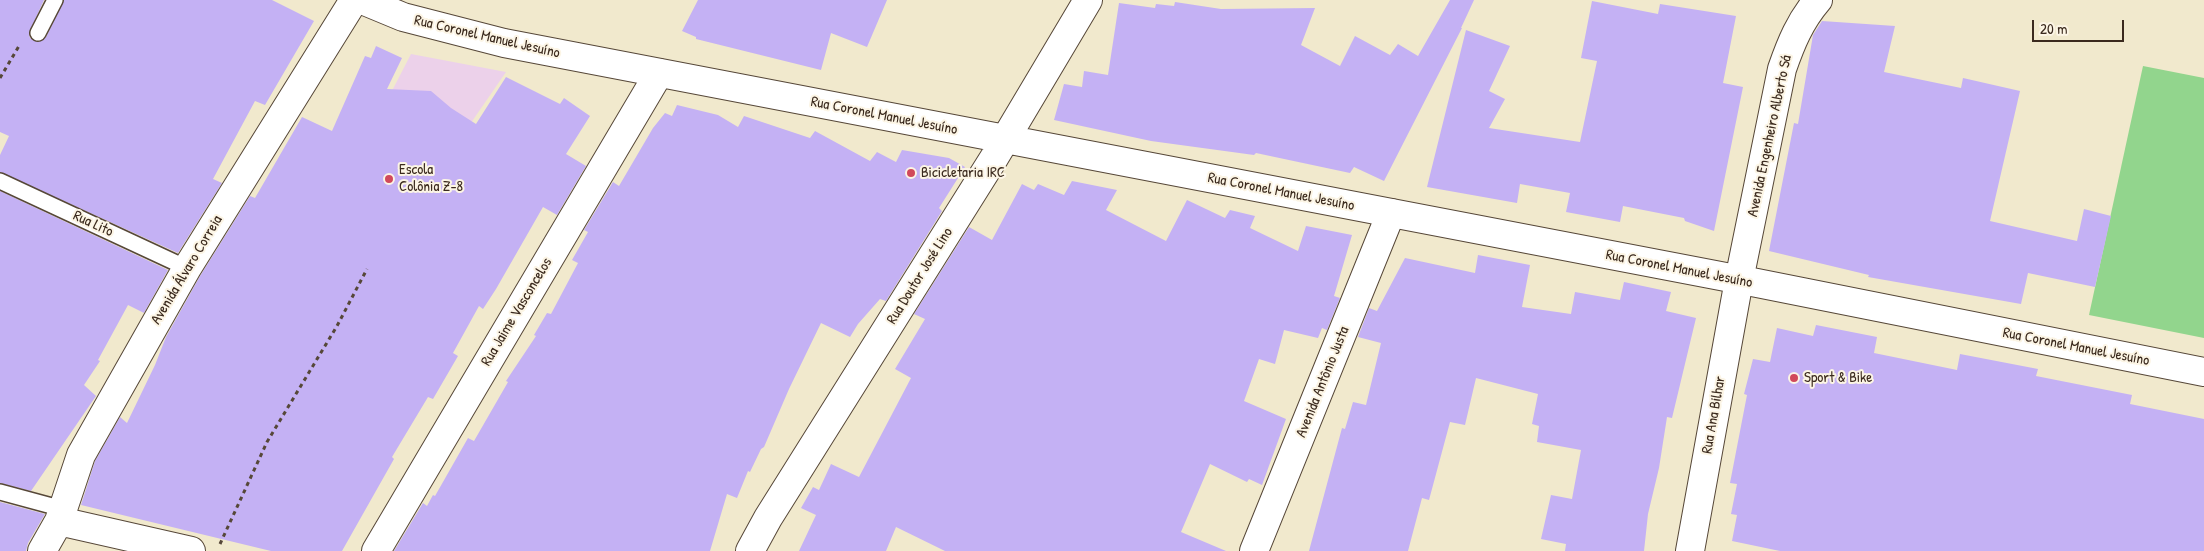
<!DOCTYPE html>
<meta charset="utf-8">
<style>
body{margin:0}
#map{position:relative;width:2204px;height:551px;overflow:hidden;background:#f1e9cd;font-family:"Patrick Hand",sans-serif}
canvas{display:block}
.scale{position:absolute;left:2032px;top:20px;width:92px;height:22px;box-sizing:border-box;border:2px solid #3b2a1e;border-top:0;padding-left:6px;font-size:15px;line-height:18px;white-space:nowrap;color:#3b2a1e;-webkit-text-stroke:4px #fcf5e5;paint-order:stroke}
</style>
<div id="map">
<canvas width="2204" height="551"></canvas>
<div class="scale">20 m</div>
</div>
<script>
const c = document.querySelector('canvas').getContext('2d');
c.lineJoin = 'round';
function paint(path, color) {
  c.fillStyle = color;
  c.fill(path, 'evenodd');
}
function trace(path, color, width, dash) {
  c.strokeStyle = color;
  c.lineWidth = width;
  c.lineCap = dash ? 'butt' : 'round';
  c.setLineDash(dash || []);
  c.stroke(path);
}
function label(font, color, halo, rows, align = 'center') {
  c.font = font + ' "Patrick Hand",sans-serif';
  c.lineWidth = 4;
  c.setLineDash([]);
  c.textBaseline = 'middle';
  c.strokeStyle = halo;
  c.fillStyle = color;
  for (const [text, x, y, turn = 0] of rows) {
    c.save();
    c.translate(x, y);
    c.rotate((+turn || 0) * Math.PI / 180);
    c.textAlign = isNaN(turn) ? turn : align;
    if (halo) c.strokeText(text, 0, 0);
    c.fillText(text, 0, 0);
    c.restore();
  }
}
paint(new Path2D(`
 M411 54 506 72 411 210 363 147Z`), '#ecd1ea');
paint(new Path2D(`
 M2143 66 2204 78V338L2089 315Z`), '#92d58d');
paint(new Path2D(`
 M0 0H44L29 33 30 38 38 42 46 37 64 0H272L314 21 265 105 255 101 213 179 222 183 178 253 0 172V155L9 136 0 132Z
 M698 0H887L867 47 831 33 821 70 696 39V37L682 31Z
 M1450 0H1474L1461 28H1462L1384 181 1354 167 1350 173 1256 153 1254 155 1151 141 1054 120 1064 84 1082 87 1084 71 1108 75 1119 3 1155 8 1156 4 1174 6 1175 2 1221 9 1315 8 1301 45 1340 66 1355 36 1390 55 1398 44 1418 56Z
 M1592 1 1658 14 1660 4 1736 16 1723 83 1743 87 1714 231 1685 221 1684 218 1623 206 1620 222 1566 212 1570 193 1520 184 1517 203 1427 187 1466 30 1510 46 1489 91 1505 99 1489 128 1580 142 1597 61 1581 58Z
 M1822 21 1895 26 1884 72 1961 88 1963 78 2020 91 1990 221 2077 241 2084 209 2111 216 2095 287 2028 273 2021 304 1868 277 1869 275 1769 251 1794 123 1798 124 1813 35Z
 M376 46 402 58 387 89 431 91 451 108 476 124 506 77 560 104 564 98 590 116 566 154 586 166 557 215 543 207 496 289 483 309 479 306 453 353 458 356 433 399 428 397 392 457 394 459 342 551H271L81 505 95 461 120 417 127 423 155 365 166 337 200 276 250 196 255 198 302 117 332 131 365 56 371 58Z
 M677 105 718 115 738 127 744 116 810 138 815 131 870 161 877 152 896 162 902 150 949 158 965 167 939 208 942 211 886 301 880 299 858 324 850 337 821 323 789 389 764 447 761 449 750 472 748 471 737 498 727 494 710 551H394L423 503 427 506 433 495 435 496 468 438 474 441 508 382 506 381 536 336 534 335 547 313 551 314 578 263 572 260 588 232 584 230 613 182 619 186 653 128 665 113 672 116Z
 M1072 181 1117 190 1106 210 1166 241 1187 200 1225 218 1230 210 1255 216 1250 228 1298 251 1306 226 1352 235 1334 296 1340 298 1327 330 1322 328 1318 338 1284 330 1275 364 1259 359 1244 401 1286 419 1262 485 1249 479 1247 482 1210 464 1181 532 1226 551H945L896 527 886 551H799L816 515 801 508 813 487 819 490 831 464 859 477 911 378 895 369 925 319 914 314 969 227 992 240 1022 184 1034 190 1038 184 1064 195Z
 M0 191 168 270 144 313 128 305 98 360 100 361 84 385 96 396 31 491 0 483Z
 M1478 255 1530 265 1522 307 1571 314 1575 292 1620 300 1624 282 1671 292 1666 311 1696 318 1672 418 1667 417 1659 468 1648 514 1644 551H1565L1566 544 1541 539 1551 495 1572 499 1581 450 1537 442 1539 426 1532 424 1538 394 1476 378 1465 425 1450 422 1429 500 1422 498 1408 551H1309L1342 428 1345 429 1353 402 1366 405 1381 343 1358 337 1369 308 1377 311 1405 258 1475 273Z
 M1816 325 1877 337 1874 353 1957 370 1960 354 2038 369 2036 376 2132 395 2130 404 2204 419V551H1780L1732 541 1737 515 1731 514 1737 484 1730 483 1747 395 1744 394 1753 359 1770 362 1777 328 1813 336Z
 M0 502 45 514 28 543 26 551H0Z`), '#c4b1f4');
const lane = new Path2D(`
 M38 33 55 0
 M0 181 187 268
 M0 492 63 509`);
const street = new Path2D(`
 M59 521 191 551
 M42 551 59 521 81 455 187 268 354 0
 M376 551 659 73
 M1254 551 1391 213
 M1690 551 1739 280`);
const secondary = new Path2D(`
 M362 0 403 17 504 43 1757 283 2204 372
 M1739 280 1782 69C1791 43 1800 21 1818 0
 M750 551 768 518 994 158 1088 0`);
trace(lane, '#564738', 18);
trace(street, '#564738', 30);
trace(secondary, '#564738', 30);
trace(new Path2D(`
 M0 78 19 46
 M220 544 267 442 337 326 367 269`), '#564738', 3, [4, 4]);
trace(lane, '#fff', 15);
trace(street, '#fff', 28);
trace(secondary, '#fff', 28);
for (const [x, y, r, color] of [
 [911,173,5,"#d1495b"],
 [389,179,5,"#d1495b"],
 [1794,378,5,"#d1495b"]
]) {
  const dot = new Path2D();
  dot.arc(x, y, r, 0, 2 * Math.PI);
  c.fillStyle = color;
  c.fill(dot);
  trace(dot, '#fcf5e5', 2);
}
label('15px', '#3b2a1e', '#fcf5e5', [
 ["Rua Coronel Manuel Jesuíno",487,37,13],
 ["Rua Coronel Manuel Jesuíno",884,116,11],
 ["Avenida Engenheiro Alberto Sá",1770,136,-78],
 ["Rua Coronel Manuel Jesuíno",1281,192,11],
 ["Rua Lito",93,224,25],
 ["Rua Coronel Manuel Jesuíno",1679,269,11],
 ["Avenida Álvaro Correia",187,270,-59],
 ["Rua Doutor José Lino",920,276,-58],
 ["Rua Jaime Vasconcelos",517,312,-59],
 ["Rua Coronel Manuel Jesuíno",2076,347,11],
 ["Avenida Antônio Justa",1323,382,-68],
 ["Rua Ana Bilhar",1714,415,-80]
]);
label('15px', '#3b2a1e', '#fcf5e5', [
 ["Escola",399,170],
 ["Colônia Z-8",399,187],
 ["Bicicletaria IRC",921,173],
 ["Sport & Bike",1804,378]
], 'left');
</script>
